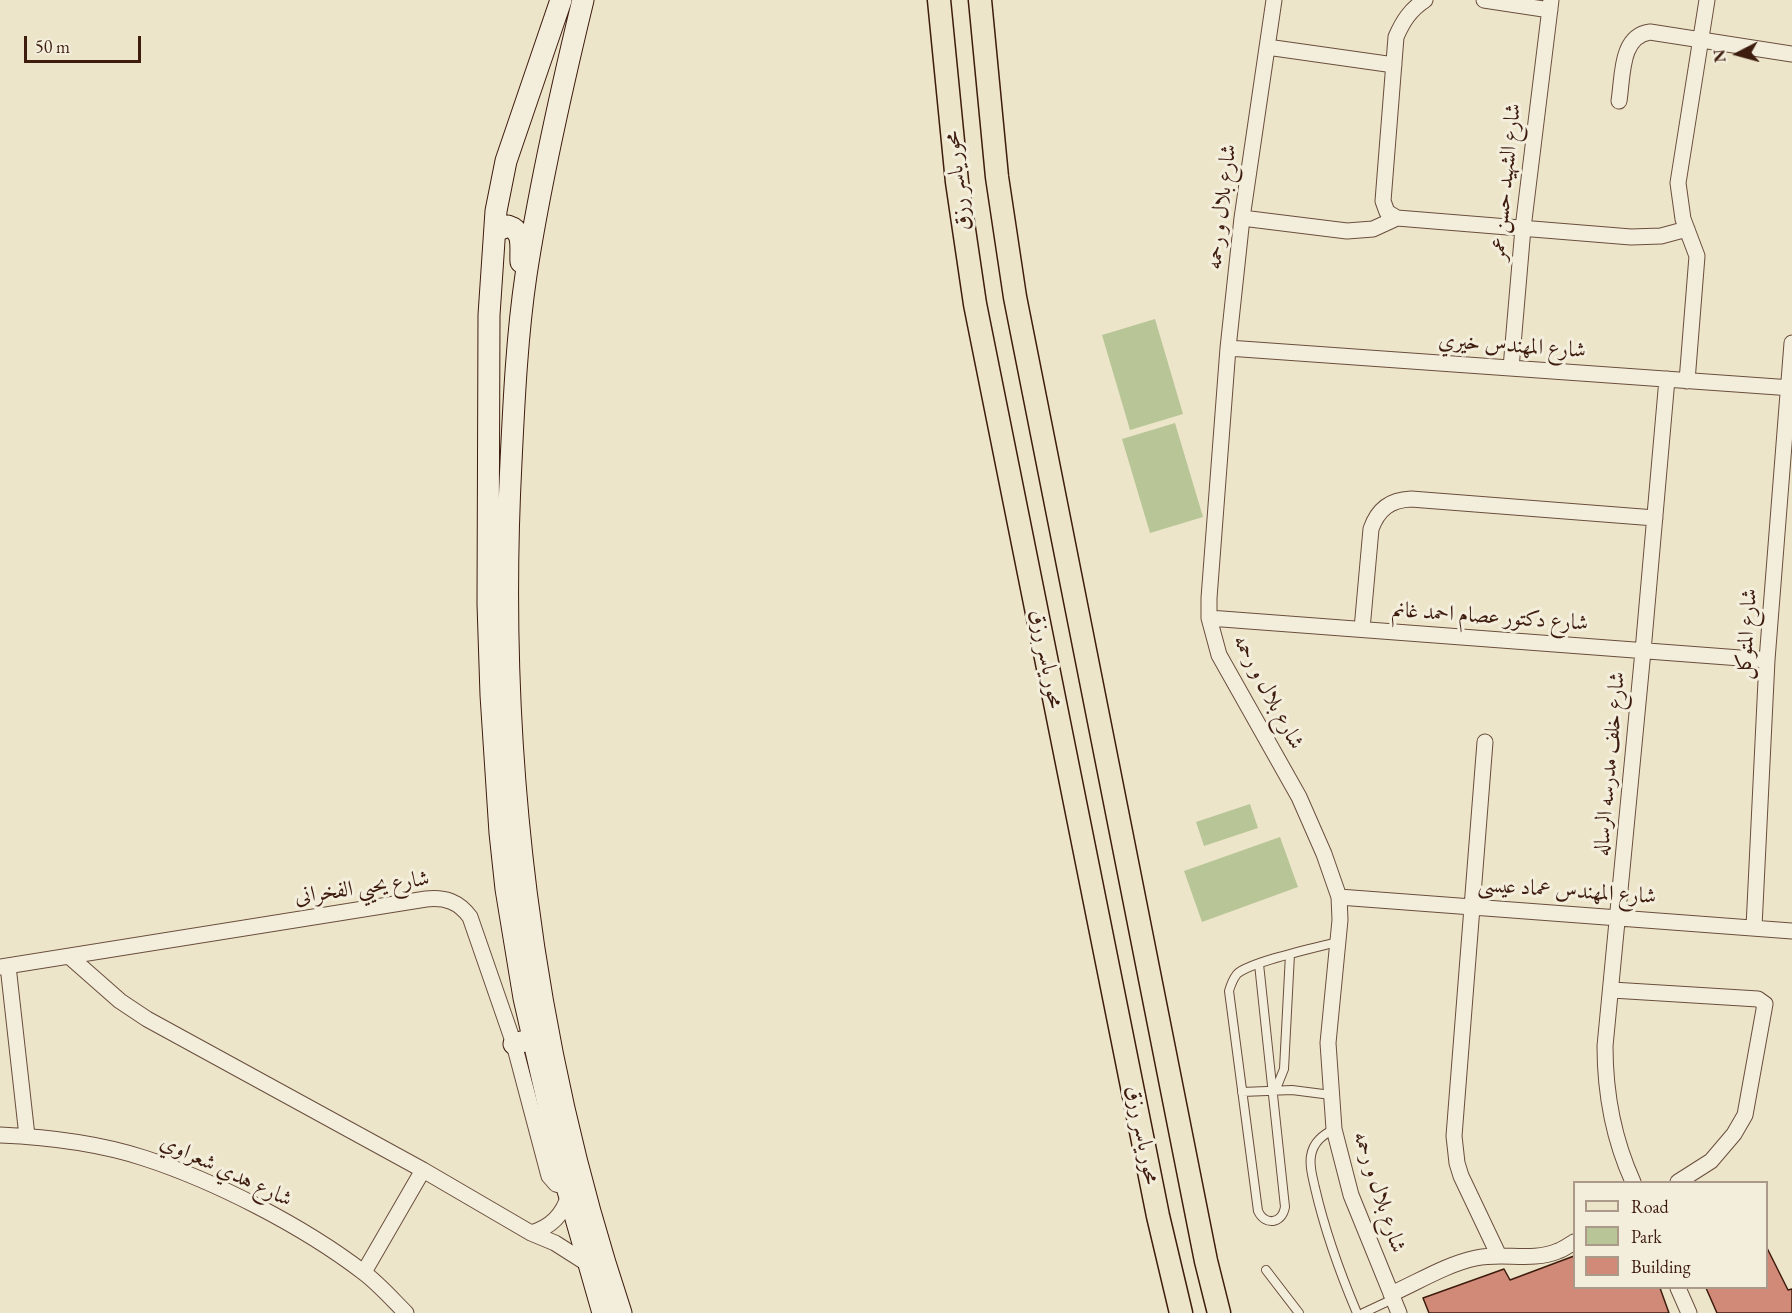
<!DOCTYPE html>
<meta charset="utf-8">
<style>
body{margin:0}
#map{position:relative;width:1792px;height:1313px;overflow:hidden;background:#ede5c9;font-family:"EB Garamond",serif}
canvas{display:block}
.legend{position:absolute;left:1573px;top:1181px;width:195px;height:108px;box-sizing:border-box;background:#f3eedc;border:2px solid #ab9a8a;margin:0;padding:8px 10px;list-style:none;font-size:18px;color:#3e1c0e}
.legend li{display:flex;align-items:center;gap:12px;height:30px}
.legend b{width:30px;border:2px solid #ab9a8a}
.north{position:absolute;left:1708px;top:24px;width:60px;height:60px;-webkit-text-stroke:4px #f3eedc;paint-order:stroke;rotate:264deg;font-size:16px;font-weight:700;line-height:24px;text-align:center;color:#3e1c0e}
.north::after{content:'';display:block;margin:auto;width:21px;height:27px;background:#3e1c0e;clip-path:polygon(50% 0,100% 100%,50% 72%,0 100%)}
.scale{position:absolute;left:24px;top:36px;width:117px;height:27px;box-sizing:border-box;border:3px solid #3e1c0e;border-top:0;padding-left:8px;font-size:18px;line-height:21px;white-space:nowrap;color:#3e1c0e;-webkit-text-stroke:4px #f3eedc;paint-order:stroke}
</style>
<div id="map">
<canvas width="1792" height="1313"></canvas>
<ul class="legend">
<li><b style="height:8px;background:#ede5c9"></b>Road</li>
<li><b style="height:16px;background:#b8c597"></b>Park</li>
<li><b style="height:16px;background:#d28a78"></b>Building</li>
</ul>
<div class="north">N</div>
<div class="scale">50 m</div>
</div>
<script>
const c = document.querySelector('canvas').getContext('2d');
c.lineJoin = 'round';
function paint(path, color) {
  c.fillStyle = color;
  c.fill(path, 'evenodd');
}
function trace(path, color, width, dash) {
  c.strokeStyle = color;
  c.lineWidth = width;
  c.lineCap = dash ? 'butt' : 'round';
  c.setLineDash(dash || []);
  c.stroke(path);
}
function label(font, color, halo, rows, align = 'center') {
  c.font = font + ' "EB Garamond",Amiri,serif';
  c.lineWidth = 6;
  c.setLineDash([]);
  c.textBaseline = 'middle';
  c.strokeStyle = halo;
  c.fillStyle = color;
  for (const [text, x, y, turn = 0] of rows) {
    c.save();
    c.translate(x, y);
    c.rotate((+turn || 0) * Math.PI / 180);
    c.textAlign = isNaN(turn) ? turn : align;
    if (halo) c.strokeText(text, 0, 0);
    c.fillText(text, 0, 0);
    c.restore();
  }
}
paint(new Path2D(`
 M1155 319 1183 414 1130 430 1102 335Z
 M1175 423 1203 517 1150 533 1122 439Z
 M1250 804 1258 828 1204 846 1196 822Z
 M1280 837 1298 887 1202 922 1184 871Z`), '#b8c597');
const building = new Path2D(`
 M1766 1246 1788 1290 1792 1289V1313H1717L1706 1288H1766Z
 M1574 1256V1288H1660L1669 1313H1429L1423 1298 1504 1269 1510 1280Z`);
paint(building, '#d28a78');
trace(building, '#3e1c0e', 1.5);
const lane = new Path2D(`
 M1259 964 1285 1207C1282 1224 1265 1226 1258 1211L1229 991C1231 984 1233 979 1237 974 1249 962 1318 947 1337 942
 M1272 1090 1278 1084 1284 1069 1290 954
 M1242 1092 1292 1090 1331 1095
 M1334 1129C1323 1135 1313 1142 1311 1156 1309 1167 1313 1178 1315 1188 1325 1231 1340 1273 1357 1313
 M1266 1270 1299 1313
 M1363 1313 1393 1299`);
const street = new Path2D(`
 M1274 0 1242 218 1228 348 1209 598V618L1219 655 1299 797 1324 854 1339 897 1340 920 1328 1043 1334 1129 1351 1195 1399 1313
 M1425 0C1410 10 1403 21 1396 37L1383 201 1387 212 1397 218 1631 237 1661 236 1687 229
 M1484 0 1550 10
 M1267 47 1394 65
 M1619 101C1623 76 1620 36 1650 32L1792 54
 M1242 218 1347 231 1373 229 1397 218
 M1228 348 1792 388
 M1511 368 1523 228 1551 0
 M1687 381 1697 256 1683 219 1678 183 1707 0
 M1209 618 1767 660
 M1362 629 1371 529C1378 509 1390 500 1411 499L1655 518
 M1485 742 1454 1136 1457 1163 1461 1176 1499 1256
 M1339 897 1792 931
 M1754 927 1767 660 1792 343
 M70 957 120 1001 147 1019 423 1170 531 1233 555 1243 588 1264
 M8 966 27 1136
 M0 967 426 899C446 897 459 902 470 917L514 1044 549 1176 556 1184 567 1187
 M1612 990 1758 999 1765 1004 1745 1115 1734 1134 1711 1161 1678 1182
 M0 1135C48 1137 98 1143 144 1158 215 1181 303 1226 363 1272 378 1283 392 1299 406 1313
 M1633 1182C1613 1138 1605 1095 1605 1046L1643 651 1667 379
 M531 1233C551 1227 563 1215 569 1195
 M364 1272 423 1170
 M1678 1288 1689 1313
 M1391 1294C1418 1282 1447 1264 1476 1258 1503 1252 1532 1262 1558 1251 1564 1249 1569 1245 1574 1242`);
const secondary = new Path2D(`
 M561 0 506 161 496 211 489 315 488 604 491 695 500 833 506 889 524 998 567 1187 603 1313
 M583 0C561 91 540 183 526 275 517 336 514 400 511 462 496 749 530 1040 621 1313
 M495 234 498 230 508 226C525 231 520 248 521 262
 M514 1044 532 1039`);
const primary = new Path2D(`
 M939 0 957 182 975 304 1158 1216 1181 1313
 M980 0 997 177 1015 297 1206 1261 1219 1313`);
trace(lane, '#6a4e3d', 10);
trace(street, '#6a4e3d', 17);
trace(secondary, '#3e1c0e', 23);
trace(primary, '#3e1c0e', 25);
trace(lane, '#f3eedc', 8);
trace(street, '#f3eedc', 15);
trace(secondary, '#f3eedc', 21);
trace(primary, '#ede5c9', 22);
label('22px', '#3e1c0e', '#f3eedc', [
 ["محور ياسر رزق",958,181,-97],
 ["شارع الشهيد حسن عمر",1506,182,-84],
 ["شارع بلال و رحمه",1222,207,-83],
 ["شارع المهندس خيري",1512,346,4],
 ["شارع دكتور عصام احمد غانم",1490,617,4],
 ["شارع المتوكل",1747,634,-86],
 ["محور ياسر رزق",1046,659,79],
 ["شارع بلال و رحمه",1268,692,62],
 ["شارع خلف مدرسه الرساله",1610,764,-85],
 ["شارع يحيي الفخرانى",362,888,-8],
 ["شارع المهندس عماد عيسى",1567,891,4],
 ["محور ياسر رزق",1142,1135,79],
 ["شارع هدي شعراوي",226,1171,25],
 ["شارع بلال و رحمه",1379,1192,72]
]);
</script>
